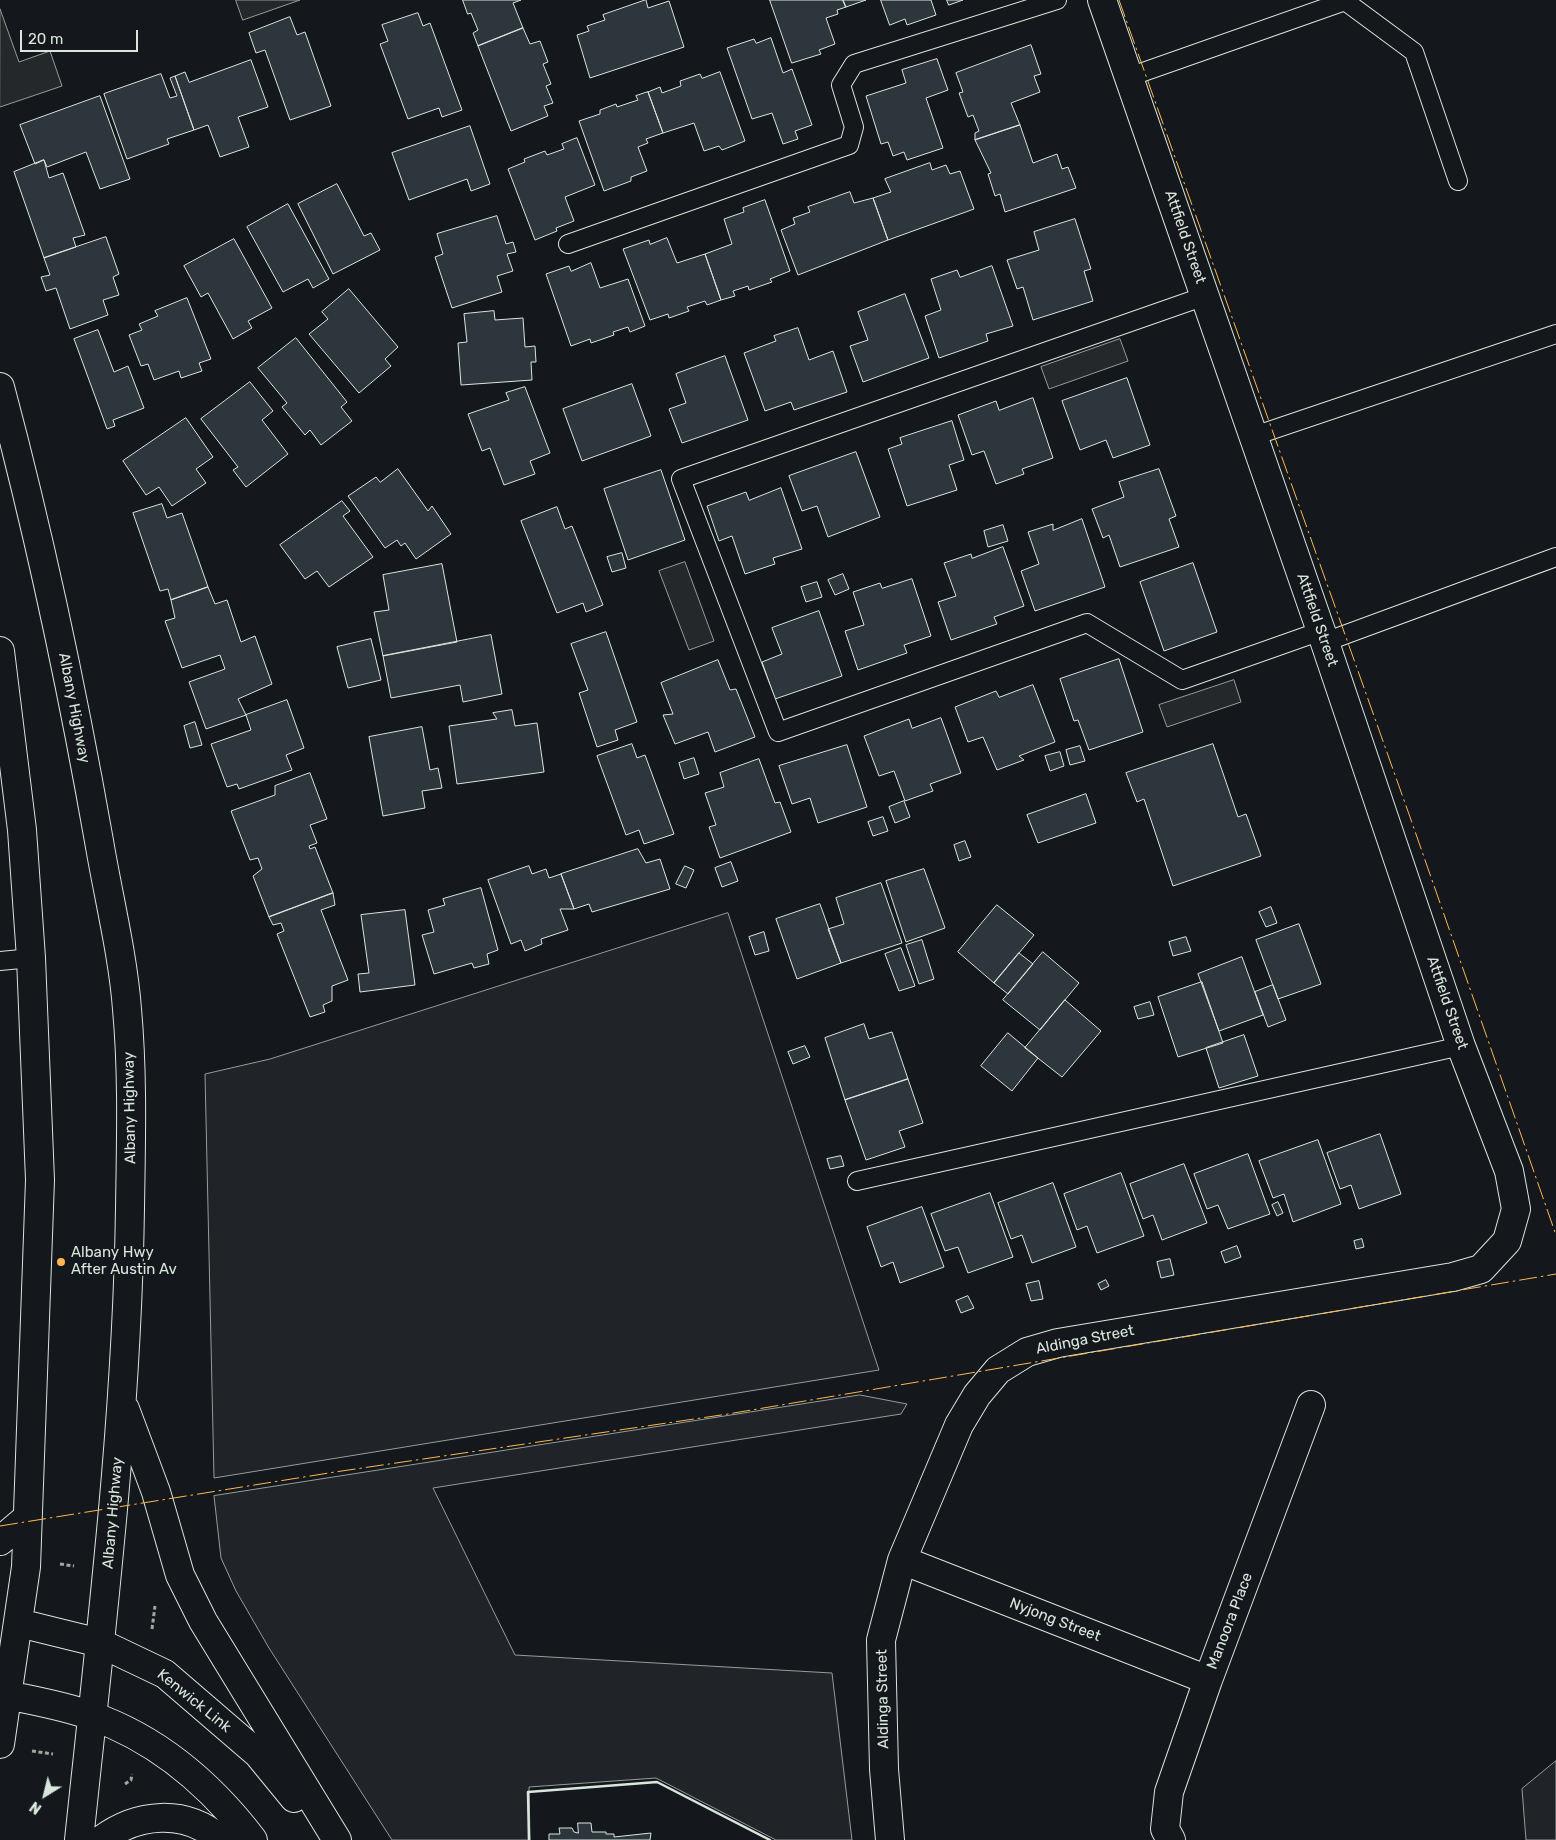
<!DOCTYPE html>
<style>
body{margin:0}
#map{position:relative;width:1556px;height:1840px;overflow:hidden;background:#14181c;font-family:Rubik,sans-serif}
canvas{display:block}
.north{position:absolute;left:20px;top:1770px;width:50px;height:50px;-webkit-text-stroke:4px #14181c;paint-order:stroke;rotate:216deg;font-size:14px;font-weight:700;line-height:20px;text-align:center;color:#d8e6dc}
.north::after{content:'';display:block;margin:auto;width:18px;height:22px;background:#d8e6dc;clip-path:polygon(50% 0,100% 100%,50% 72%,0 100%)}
.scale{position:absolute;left:20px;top:30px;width:118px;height:22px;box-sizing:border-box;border:2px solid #d8e6dc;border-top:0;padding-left:6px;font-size:15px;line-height:18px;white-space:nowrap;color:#d8e6dc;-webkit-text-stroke:4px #14181c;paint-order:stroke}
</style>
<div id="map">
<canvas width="1556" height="1840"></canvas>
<div class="north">N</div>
<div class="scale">20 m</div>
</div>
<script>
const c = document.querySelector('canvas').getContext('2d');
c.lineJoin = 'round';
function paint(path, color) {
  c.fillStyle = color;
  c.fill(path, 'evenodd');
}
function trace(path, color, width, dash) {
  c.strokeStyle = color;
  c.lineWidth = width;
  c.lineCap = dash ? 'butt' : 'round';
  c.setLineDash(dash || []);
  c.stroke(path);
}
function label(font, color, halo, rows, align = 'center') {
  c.font = font + ' Rubik,sans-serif';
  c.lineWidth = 4;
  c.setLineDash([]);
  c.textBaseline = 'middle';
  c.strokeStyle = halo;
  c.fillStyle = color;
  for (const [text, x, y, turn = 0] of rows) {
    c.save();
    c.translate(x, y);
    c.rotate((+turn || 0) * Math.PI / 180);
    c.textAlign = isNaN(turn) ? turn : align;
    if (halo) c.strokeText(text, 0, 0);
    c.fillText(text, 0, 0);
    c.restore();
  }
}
const green = new Path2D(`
 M728 913 879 1370 214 1478 205 1074 270 1059Z
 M860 1395 907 1404 901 1414 433 1488 515 1655 832 1673 852 1840H776L656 1778 529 1787 530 1840H392L269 1648 236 1591 221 1558 214 1496Z
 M1556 1761V1840H1526L1522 1789Z`);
paint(green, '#202428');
trace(green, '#939e99', 1);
const parking = new Path2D(`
 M236 0H300L243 20Z
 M0 9 19 62 50 51 62 86 0 107Z
 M1120 339 1128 361 1049 389 1041 367Z
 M685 562 714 641 689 650 659 571Z
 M1234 680 1241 702 1167 727 1159 705Z`);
paint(parking, '#24282b');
trace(parking, '#939e99', 1);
const building = new Path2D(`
 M463 0H521L513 3 523 28 478 46 473 33 478 30 471 13 468 14Z
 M646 0 648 8 669 1 684 47 590 78 577 35 589 31 587 26 605 20 603 15Z
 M770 0H843L846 7 837 10 838 14 826 18 835 44 819 50 821 54 792 63Z
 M843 0H866L846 7Z
 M881 0H931L936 15 907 25 905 19 890 25Z
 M947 0H963L949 5Z
 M418 13 423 26 430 23 462 110 442 117 439 108 408 119 380 44 388 41 382 25Z
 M290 17 297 35 305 32 331 106 290 120 265 50 256 53 249 33Z
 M523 28 530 44 540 41 548 62 543 64 551 84 546 86 553 103 544 106 548 116 511 131 478 46Z
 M771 38 783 73 792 69 812 125 795 131 798 139 783 144 772 113 752 119 727 48 754 39 756 43Z
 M1031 45 1041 74 1034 76 1040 92 1011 103 1020 125 975 140V133L979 131 973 115 968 117 959 93 963 92 956 73Z
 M937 59 948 90 926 98 943 148 907 160 904 152 893 156 888 142 881 144 866 96 906 83 902 70Z
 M251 60 268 107 238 117 249 147 220 157 208 125 194 130 175 76 185 72 189 82Z
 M720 72 745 141 722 150 719 146 704 151 694 123 663 133 648 92 660 87 662 93 681 86 680 81 700 74 702 78Z
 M161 74 170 98 177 96 170 78 175 76 194 130 167 139 169 144 127 159 104 94Z
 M648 92 663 133 646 139 648 143 638 147 647 171 631 177V181L604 191 579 121 600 114V110L616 104 617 107 638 100 636 96Z
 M100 96 130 179 100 189 86 152 47 167 44 160 35 164 20 125Z
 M1020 125 1033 163 1057 154 1062 169 1068 167 1076 188 1005 212 1000 194 995 196 988 174 991 173 975 140Z
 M470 126 490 184 471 191 467 179 409 200 392 153Z
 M577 138 595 185 565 197 574 221 556 228 557 231 535 240 508 169 525 162 524 159 545 151 547 155 564 149 562 144Z
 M44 160 49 178 63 173 85 235 73 238 76 247 44 258 14 172Z
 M930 163 932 170 946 165 950 174 960 171 974 209 888 240 873 198 891 192 885 179Z
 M337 184 364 236 371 233 380 250 333 274 298 204Z
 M850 192 854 203 873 198 888 240 798 275 781 230 795 224 793 218 810 212 808 207Z
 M765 200 790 271 770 279 772 282 749 290 748 286 733 291 735 296 721 300 705 254 732 244 724 219 744 212 743 208Z
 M288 204 329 279 313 288 308 279 283 292 247 227Z
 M497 216 506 244 513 242 516 252 507 254 513 271 497 276 502 292 452 308 435 257 443 254 437 234Z
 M1075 219 1091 269 1084 271 1093 301 1033 320 1023 287 1017 289 1007 260 1039 250 1034 232Z
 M106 237 119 274 113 277 119 295 103 300 108 315 70 329 56 288 46 291 41 277 50 275 44 258Z
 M667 238 677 263 705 254 721 300 707 305 705 301 687 307 689 311 669 318 668 314 650 320 623 249 649 240 650 244Z
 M234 239 272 308 248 321 252 328 233 339 208 293 201 297 184 266Z
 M591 263 600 288 628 279 645 326 630 332 628 327 613 332 614 335 591 343 590 339 571 346 546 274 569 266 571 271Z
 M992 266 1013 326 986 334 988 341 939 358 925 316 941 310 931 279 957 270 960 277Z
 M349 289 398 347 385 359 391 366 359 393 309 334 328 319 322 312Z
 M905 294 929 358 863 382 850 346 868 340 858 312Z
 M187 298 211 359 199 363 202 371 181 378 179 371 154 380 148 364 141 366 129 335 142 330 139 324 158 316 155 311Z
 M494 311 495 320 523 318 525 347 535 346 536 362H531L532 380 461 385 458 343 467 342 464 314Z
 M798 328 809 360 833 351 847 392 794 410 791 402 765 411 744 353 776 341 774 336Z
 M98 330 114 372 128 366 144 408 113 420 115 426 107 429 74 339Z
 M296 338 347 402 341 407 352 421 321 445 310 430 305 435 282 407 287 403 258 368Z
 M725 356 748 420 682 443 669 409 686 403 676 374Z
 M1127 378 1150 445 1113 458 1106 440 1080 450 1062 401Z
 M250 382 273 411 262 420 288 454 246 487 233 470 238 467 201 419Z
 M632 384 651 436 582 461 563 409Z
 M525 387 550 453 530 461 535 474 504 485 490 448 482 451 468 414 509 400 506 393Z
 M1033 398 1053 458 1022 469 1024 474 996 484 984 451 972 455 958 415 996 401 999 410Z
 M186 418 213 457 196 469 206 483 172 506 159 487 146 495 123 461Z
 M952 421 964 460 949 465 957 490 907 506 888 449 902 444 900 438Z
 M856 452 880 517 828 537 817 506 802 511 789 476Z
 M398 469 428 511 432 506 451 534 416 559 405 543 401 546 397 540 385 548 348 496 376 477 380 482Z
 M1159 469 1176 516 1169 519 1179 547 1120 567 1109 535 1103 538 1092 509 1124 497 1119 482Z
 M661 470 685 540 628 560 604 489Z
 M781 488 802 549 773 558 775 564 745 574 732 536 719 541 707 506 746 492 749 500Z
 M342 501 350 511 343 516 373 557 329 587 317 571 305 579 280 545Z
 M162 504 167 518 182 513 208 587 171 600 168 589 160 591 133 513Z
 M557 507 565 529 572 526 603 605 586 612 583 603 557 613 521 521Z
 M1082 519 1105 587 1035 611 1021 571 1039 564 1028 532 1053 524V530Z
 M1003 525 1008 541 988 547 984 531Z
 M1003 547 1024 606 994 617 997 624 951 640 938 602 956 596 944 563 971 554 972 558Z
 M622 553 626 568 612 572 607 557Z
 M1193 563 1217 632 1164 651 1140 582Z
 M442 564 457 642 383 656 374 612 389 610 383 575Z
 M843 574 849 589 835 595 828 580Z
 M912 579 931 636 904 645 907 653 858 670 845 631 864 625 853 592 880 583 882 588Z
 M817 582 822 597 806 602 801 587Z
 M208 587 215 604 227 600 241 642 255 636 272 684 238 699 246 715 206 729 189 682 225 669 220 655 182 668 165 621 175 618 171 600Z
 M819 611 842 676 775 699 762 662 782 654 772 628Z
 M606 632 637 722 615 730 618 740 597 747 579 693 588 690 571 644Z
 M491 635 502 694 463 702 460 685 391 698 383 656Z
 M371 639 381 680 348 688 337 647Z
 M1119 659 1143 732 1089 750 1078 720 1074 721 1060 679Z
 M718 660 730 690 736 689 755 737 715 752 708 732 675 744 663 715 673 714 661 683Z
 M1033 685 1055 742 1019 756 1024 760 997 770 983 737 968 742 955 707 996 691 999 697Z
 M287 700 304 748 286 755 292 770 239 789 237 784 227 787 211 744 251 730 246 715Z
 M512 710 515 726 537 723 544 772 457 784 449 726 497 719 493 713Z
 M941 718 961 773 930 784 933 791 905 801 894 771 879 776 864 736 909 719 912 728Z
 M195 722 202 745 190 748 184 726Z
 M422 727 430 770 438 768 442 788 422 791 425 808 383 816 369 737Z
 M632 744 637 758 645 755 674 834 644 844 639 830 626 835 597 756Z
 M1213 744 1238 817 1246 814 1261 856 1173 886 1144 799 1137 802 1126 773Z
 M847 745 867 807 818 823 810 798 792 804 779 766Z
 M1080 746 1085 761 1070 765 1066 750Z
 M1060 752 1064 766 1050 771 1045 756Z
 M694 758 699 774 684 779 679 763Z
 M759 759 775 803 780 802 791 832 720 858 709 827 716 825 705 793 724 787 720 773Z
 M310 773 327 819 310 825 317 843 309 846 310 849 315 847 333 893 269 917 253 876 262 869 258 858 250 860 231 811 275 795V786Z
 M1086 794 1096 823 1038 843 1027 815Z
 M904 801 910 817 895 823 889 807Z
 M883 817 888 831 873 836 868 822Z
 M965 841 971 857 959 861 954 845Z
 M638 849 646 863 660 859 670 889 592 912 589 904 574 909 561 874Z
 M731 862 738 881 722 887 715 868Z
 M529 866 532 874 546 869 549 878 561 874 574 909H560L568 930 541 939 542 944 525 951 521 940 511 944 488 880Z
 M685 866 694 870 686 888 676 884Z
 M924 869 945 928 906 942 886 881Z
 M881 883 902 943 841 963 828 929 844 924 836 898Z
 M481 888 498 950 487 954 489 964 474 968 472 963 434 974 422 935 434 932 428 910 445 905 443 899Z
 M333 893 335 905 321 910 348 980 332 986V1001L323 1005 325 1012 310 1017 277 934 284 931 281 923 273 925 269 917Z
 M820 904 841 963 797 979 776 919Z
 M997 905 1034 935 994 983 958 952Z
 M1271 907 1277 923 1266 927 1259 912Z
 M405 910 415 985 360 992 358 974 369 973 361 915Z
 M1299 924 1321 984 1278 999 1256 940Z
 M764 932 769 951 755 955 749 937Z
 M1186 937 1191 951 1173 956 1169 942Z
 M922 940 934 979 919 984 906 945Z
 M901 948 915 986 899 991 885 954Z
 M1043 952 1079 983 1040 1030 1003 1000Z
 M1019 953 1033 964 1008 994 994 983Z
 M1242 957 1263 1015 1219 1031 1198 974Z
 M1202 982 1223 1043 1178 1057 1158 997Z
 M1273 985 1286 1020 1268 1027 1255 992Z
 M1065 1000 1101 1031 1062 1077 1025 1048Z
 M1150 1002 1154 1015 1138 1019 1134 1007Z
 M864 1024 869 1039 892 1032 908 1079 845 1100 825 1038Z
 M1008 1033 1038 1058 1012 1091 981 1066Z
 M1244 1035 1258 1076 1219 1088 1206 1048Z
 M805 1046 810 1057 793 1064 788 1052Z
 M908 1079 923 1123 899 1131 905 1147 866 1160 845 1100Z
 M1380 1134 1401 1194 1359 1209 1351 1185 1340 1189 1327 1153Z
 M1318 1140 1341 1204 1293 1222 1284 1194 1273 1198 1259 1161Z
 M1248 1154 1270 1214 1228 1229 1218 1205 1207 1209 1194 1174Z
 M841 1156 844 1166 830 1169 827 1159Z
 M1184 1164 1207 1223 1162 1240 1153 1215 1143 1219 1130 1184Z
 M1121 1173 1144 1236 1097 1253 1087 1226 1077 1230 1064 1194Z
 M1053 1183 1076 1247 1032 1263 1022 1235 1011 1239 998 1203Z
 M990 1193 1013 1257 968 1273 958 1247 945 1251 931 1214Z
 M1278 1202 1283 1213 1277 1216 1272 1205Z
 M922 1207 944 1267 900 1283 893 1262 881 1267 867 1227Z
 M1362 1239 1364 1247 1356 1249 1354 1241Z
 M1237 1246 1241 1257 1225 1263 1221 1252Z
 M1170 1259 1174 1275 1161 1278 1157 1262Z
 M1106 1280 1109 1286 1101 1290 1098 1284Z
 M1039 1281 1043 1299 1031 1301 1026 1284Z
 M968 1296 974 1308 961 1313 956 1301Z
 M578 1823H591L592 1832H606V1834H614V1837L651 1833 650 1840H549V1834H560L559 1828H572L574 1832 578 1833Z`);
paint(building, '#2c363c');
trace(building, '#d8e6dc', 1);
const lane = new Path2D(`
 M1129 77 1345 1 1414 52 1458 181
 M568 244 849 145 854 127 841 85 854 64 1057 0
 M1205 296 681 479 778 732 1087 623 1182 680 1321 631
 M1254 436 1556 334
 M1325 642 1556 557
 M0 961 31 958
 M857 1181 1461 1046`);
const street = new Path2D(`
 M902 1560 1208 1680
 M890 1840 884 1769 881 1640 902 1560 959 1425 977 1395 998 1370 1027 1352 1058 1343 1453 1277 1481 1269 1507 1241 1516 1209 1509 1171 1461 1046 1321 631 1102 0
 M1171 1840 1165 1829 1169 1792 1208 1680 1311 1405`);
const highway = new Path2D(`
 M0 387C40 537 72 688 99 841 108 895 123 955 127 1009 133 1075 131 1141 130 1208 127 1420 101 1630 79 1840
 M0 651 22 830 31 958 40 1180 26 1567 0 1744
 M125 1409 156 1492 180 1575 203 1621 337 1840
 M0 1541 27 1518
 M19 1623 100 1643 165 1674 258 1754 294 1798
 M7 1695C35 1701 65 1706 92 1716 157 1739 211 1785 253 1840
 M101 1840C137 1813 185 1808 221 1840`);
trace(lane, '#d8e6dc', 20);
trace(street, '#d8e6dc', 30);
trace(highway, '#d8e6dc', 30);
trace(new Path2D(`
 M60 1564 74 1566
 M152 1629 155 1606
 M32 1751 53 1754
 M125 1784 131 1780 132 1774`), '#9da8a2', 3, [4, 2.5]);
trace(lane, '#14181c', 18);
trace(street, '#14181c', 28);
trace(highway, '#14181c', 28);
trace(new Path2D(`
 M529 1840 528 1792 657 1782 770 1840`), '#d8e6dc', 2.5);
trace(new Path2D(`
 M1119 0 1410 817 1556 1235
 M0 1526 335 1472 728 1414 1556 1274`), '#ffb74d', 1, [18, 4, 2.5, 4]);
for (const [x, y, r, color] of [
 [61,1262,5,"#ffb74d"]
]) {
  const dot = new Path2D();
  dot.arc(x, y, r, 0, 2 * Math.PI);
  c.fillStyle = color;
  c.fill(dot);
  trace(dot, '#14181c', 2);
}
label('15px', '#d8e6dc', '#14181c', [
 ["Attfield Street",1185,237,71],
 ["Attfield Street",1317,620,71],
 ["Albany Highway",74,708,79],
 ["Attfield Street",1447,1003,71],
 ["Albany Highway",130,1108,-91],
 ["Aldinga Street",1085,1340,-11],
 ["Albany Highway",113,1513,-85],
 ["Nyjong Street",1055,1620,21],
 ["Manoora Place",1230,1621,-69],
 ["Aldinga Street",883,1699,-91],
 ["Kenwick Link",194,1701,39]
]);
label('15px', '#d8e6dc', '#14181c', [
 ["Albany Hwy",71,1253],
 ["After Austin Av",71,1270]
], 'left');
</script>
